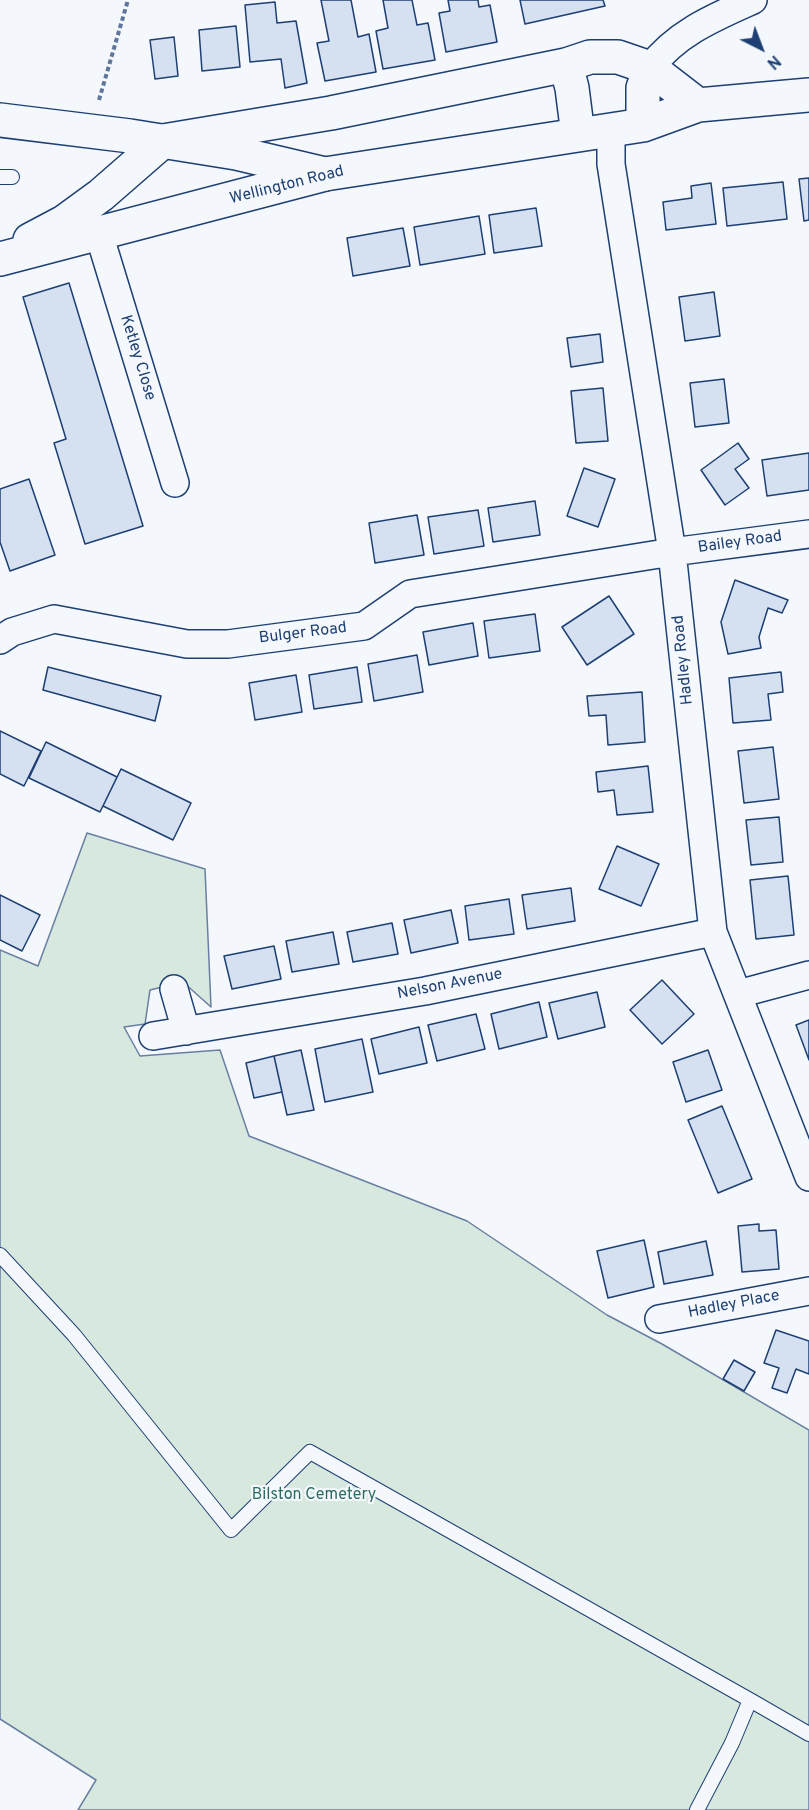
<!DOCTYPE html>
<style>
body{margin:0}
#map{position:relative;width:809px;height:1810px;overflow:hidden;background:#f4f7fb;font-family:Overpass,sans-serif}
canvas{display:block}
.north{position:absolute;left:731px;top:18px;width:60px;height:60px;-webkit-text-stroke:4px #f4f7fb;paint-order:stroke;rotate:138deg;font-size:16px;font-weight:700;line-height:24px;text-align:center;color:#1d3f73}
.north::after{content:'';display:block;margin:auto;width:21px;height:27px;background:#1d3f73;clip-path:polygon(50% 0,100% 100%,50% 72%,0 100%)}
</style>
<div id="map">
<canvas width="809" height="1810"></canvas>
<div class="north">N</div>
</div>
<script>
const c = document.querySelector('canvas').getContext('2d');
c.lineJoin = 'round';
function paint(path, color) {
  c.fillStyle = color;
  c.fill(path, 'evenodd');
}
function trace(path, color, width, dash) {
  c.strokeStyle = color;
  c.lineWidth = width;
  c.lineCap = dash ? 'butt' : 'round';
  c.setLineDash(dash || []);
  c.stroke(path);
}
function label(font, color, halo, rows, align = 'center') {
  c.font = font + ' Overpass,sans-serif';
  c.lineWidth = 4.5;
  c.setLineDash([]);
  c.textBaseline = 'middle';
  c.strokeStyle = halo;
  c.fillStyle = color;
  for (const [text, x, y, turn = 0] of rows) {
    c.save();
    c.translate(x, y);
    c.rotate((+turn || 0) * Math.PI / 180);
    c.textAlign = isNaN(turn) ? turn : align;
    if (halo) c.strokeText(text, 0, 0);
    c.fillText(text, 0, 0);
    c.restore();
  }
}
const green = new Path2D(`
 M87 833 205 869 211 1007 183 982 150 990 145 1024 124 1027 140 1056 220 1050 249 1136 467 1221 607 1315 662 1344 809 1430V1810H78L96 1780 0 1719V950L38 966Z`);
paint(green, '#d7e8df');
trace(green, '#687fa3', 1.5);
const building = new Path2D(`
 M321 0H351L358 37 369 34 376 72 325 81 317 43 329 41Z
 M383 0H412L417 25 428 23 435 60 383 69 376 31 388 28Z
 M448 0H478L479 7 490 5 497 42 446 52 439 13 450 11Z
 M520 0H603L605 6 525 24Z
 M275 2 277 23 296 21 307 83 285 88 281 59 250 62 245 5Z
 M236 26 240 67 202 71 199 30Z
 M174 37 178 76 155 79 150 40Z
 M809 178V220L804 221 799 179Z
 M783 182 787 219 727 226 723 188Z
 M711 183 716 224 666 230 663 202 692 198 691 186Z
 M536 208 542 246 494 253 489 215Z
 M479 216 485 254 420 265 414 227Z
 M403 228 410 266 353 276 347 238Z
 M69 283 143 526 85 544 54 443 66 439 23 297Z
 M714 292 720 336 685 341 679 297Z
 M600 334 603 362 571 367 567 338Z
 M724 379 729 423 695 427 690 383Z
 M603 388 608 441 576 443 571 391Z
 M738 443 749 459 735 469 749 488 725 505 701 470Z
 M809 453V490L767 496 762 460Z
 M584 468 615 479 598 527 567 516Z
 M29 479 55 555 10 571 0 542V489Z
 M535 501 540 535 493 542 488 508Z
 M478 510 484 546 434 554 428 517Z
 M417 515 424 555 375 563 369 523Z
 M735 580 788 600 782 613 768 608 759 637 761 648 728 654 721 622Z
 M609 596 634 634 587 665 562 627Z
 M535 614 540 651 489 658 484 621Z
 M473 623 478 656 429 665 423 632Z
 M417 655 423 692 374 701 368 664Z
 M48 667 161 696 155 721 43 690Z
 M357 667 362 702 314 709 309 675Z
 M781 672 783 692 768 694 771 720 733 723 729 678Z
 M296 675 302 712 255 720 249 683Z
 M642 692 645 742 608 745 606 715 589 716 587 696Z
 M0 731 41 751 24 786 0 774Z
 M46 742 117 777 100 812 29 778Z
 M773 747 779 799 744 803 738 751Z
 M648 766 653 812 617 815 614 790 598 792 596 772Z
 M121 769 191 803 173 840 103 806Z
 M779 817 783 862 751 865 746 820Z
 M617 846 659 864 641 906 599 889Z
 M788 876 794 935 756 939 750 880Z
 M571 888 575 921 527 929 522 895Z
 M0 895 40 915 22 951 0 940Z
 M509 899 514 934 469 940 465 906Z
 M451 910 458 943 411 953 404 920Z
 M392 923 398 954 353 962 347 932Z
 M333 932 339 964 292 972 286 941Z
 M274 946 281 979 232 989 224 956Z
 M662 980 694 1014 662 1044 630 1010Z
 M597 992 605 1027 558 1039 549 1003Z
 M539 1002 547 1037 499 1049 491 1014Z
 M476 1014 485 1049 437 1061 428 1025Z
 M809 1020V1060L796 1025Z
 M419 1027 427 1063 379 1074 371 1039Z
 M362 1039 373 1092 325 1102 315 1049Z
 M301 1050 314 1110 287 1115 274 1056Z
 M708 1050 722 1090 686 1102 673 1062Z
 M274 1056 282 1092 254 1098 246 1063Z
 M722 1106 752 1179 718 1193 688 1120Z
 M759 1224V1231L776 1230 779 1269 742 1272 738 1226Z
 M644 1240 654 1287 608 1298 597 1251Z
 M706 1241 713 1275 664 1284 658 1252Z
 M776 1330 809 1341V1374L796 1369 787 1393 772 1388 779 1368 764 1363Z
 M734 1360 755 1372 744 1391 723 1379Z`);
paint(building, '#d5e0f0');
trace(building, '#1d3f73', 1.5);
const service = new Path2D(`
 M0 177H12
 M0 1255 74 1335 231 1530 310 1452 750 1700 732 1743 697 1810
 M750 1700 809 1734`);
const minor = new Path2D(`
 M650 68C676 33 715 17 753 0
 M611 130V164L672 552 713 932 809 1177
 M99 234 175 483
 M0 640 12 632 54 619 187 644H228L364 626 410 594 672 552 809 534
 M174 989 186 1031
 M738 994 809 975
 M153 1036 425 991 713 932
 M659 1319 809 1291`);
const secondary = new Path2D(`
 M0 120 130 136 236 153 325 174`);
const trunk = new Path2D(`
 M566 65 572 88 578 135
 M643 125V88L650 68
 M30 240 64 222 101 195 163 141 331 113 566 65 590 57H618L650 68 698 105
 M0 259 325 174 643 125 698 105 809 95`);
trace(service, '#1d3f73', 16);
trace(minor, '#1d3f73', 30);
trace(secondary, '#1d3f73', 36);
trace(trunk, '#1d3f73', 36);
trace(new Path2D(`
 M99 100 128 0`), '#5e769c', 4, [4.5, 3]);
trace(service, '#f4f7fb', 14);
trace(minor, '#f4f7fb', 27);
trace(secondary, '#f4f7fb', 33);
trace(trunk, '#f4f7fb', 33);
label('16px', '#1d3f73', '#f4f7fb', [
 ["Wellington Road",287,186,-14],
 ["Ketley Close",137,358,73],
 ["Bailey Road",740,543,-8],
 ["Bulger Road",303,634,-7],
 ["Hadley Road",684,660,-96],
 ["Nelson Avenue",450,985,-11],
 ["Hadley Place",734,1305,-11]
]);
label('16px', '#2c6c60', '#f4f7fb', [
 ["Bilston Cemetery",314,1496]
]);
</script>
